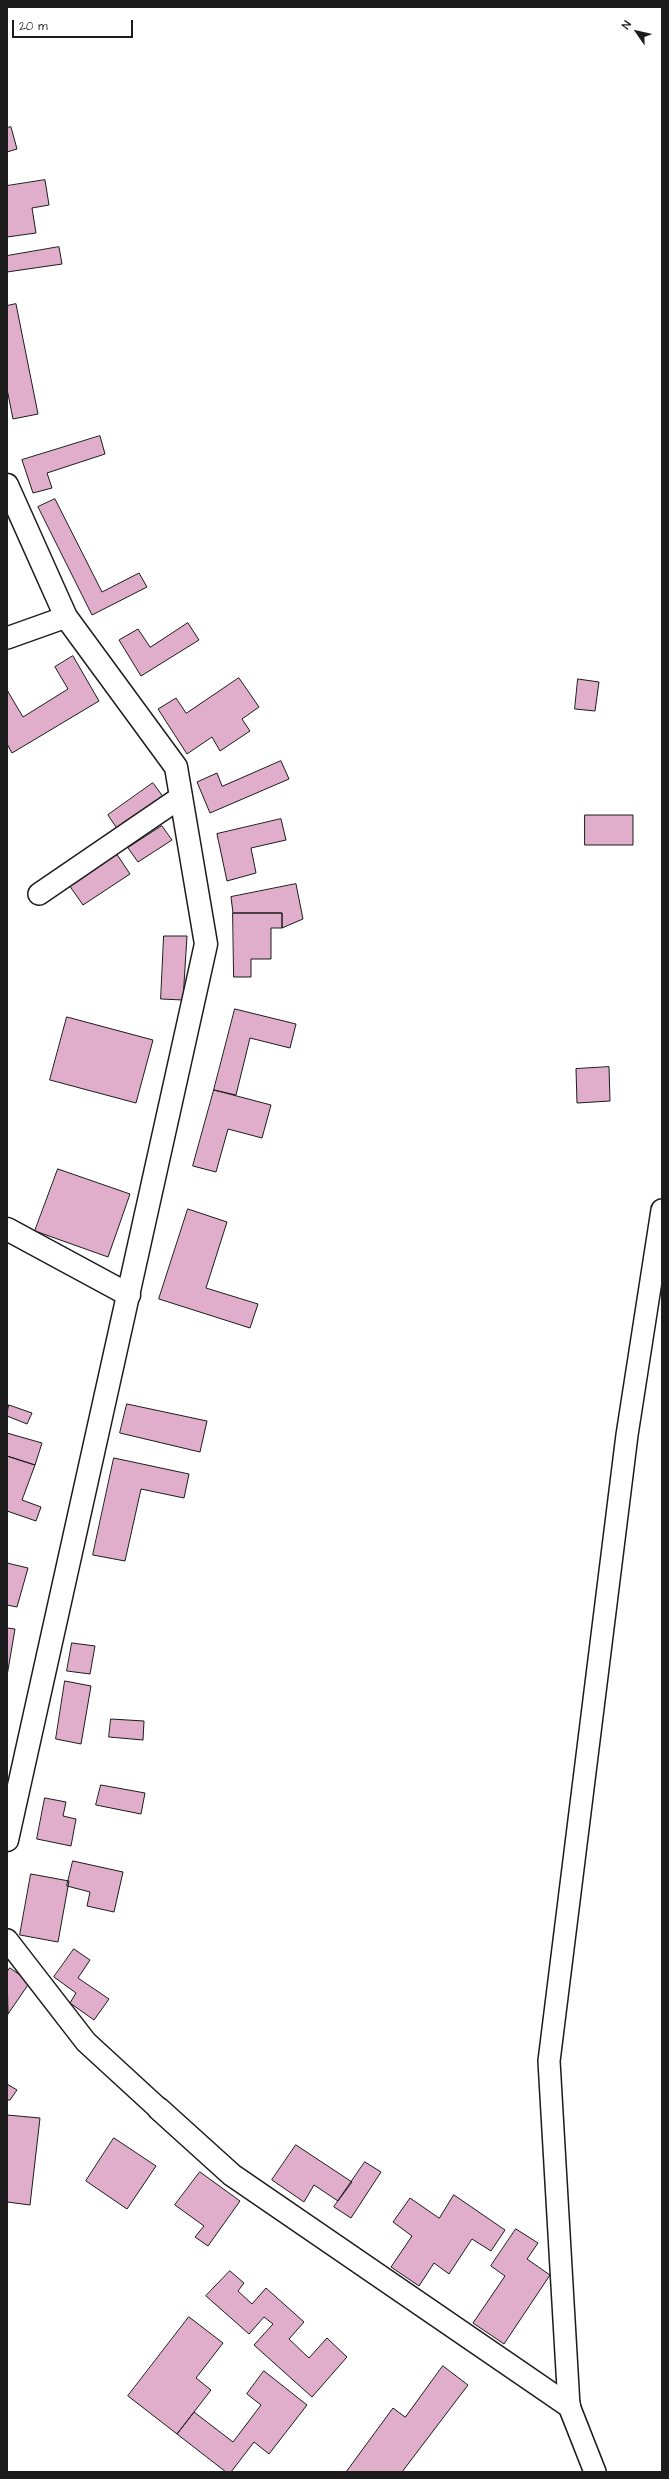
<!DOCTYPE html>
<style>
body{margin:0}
#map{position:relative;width:669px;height:2479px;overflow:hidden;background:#fff;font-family:"Architects Daughter",sans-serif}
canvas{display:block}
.frame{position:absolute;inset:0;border:8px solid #1c1c1c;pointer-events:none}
.north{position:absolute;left:617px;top:12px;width:40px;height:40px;-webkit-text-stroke:3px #fff;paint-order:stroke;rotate:304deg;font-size:11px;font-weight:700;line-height:16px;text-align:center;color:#1c1c1c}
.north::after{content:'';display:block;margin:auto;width:14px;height:18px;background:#1c1c1c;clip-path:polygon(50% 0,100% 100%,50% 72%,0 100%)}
.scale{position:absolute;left:12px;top:20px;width:121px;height:18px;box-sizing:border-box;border:2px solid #1c1c1c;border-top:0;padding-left:5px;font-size:12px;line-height:14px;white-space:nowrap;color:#1c1c1c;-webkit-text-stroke:3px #fff;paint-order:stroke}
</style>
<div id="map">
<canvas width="669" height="2479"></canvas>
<div class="frame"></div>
<div class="north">N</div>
<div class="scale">20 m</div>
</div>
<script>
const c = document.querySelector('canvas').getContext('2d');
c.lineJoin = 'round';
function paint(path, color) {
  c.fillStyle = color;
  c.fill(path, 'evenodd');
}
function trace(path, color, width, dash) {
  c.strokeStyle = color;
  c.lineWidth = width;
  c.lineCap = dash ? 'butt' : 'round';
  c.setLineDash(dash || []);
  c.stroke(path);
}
const building = new Path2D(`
 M11 127 17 149 7 152V128Z
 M45 180 49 205 32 208 36 233 7 237V186Z
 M59 247 62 264 7 272V256Z
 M16 304 38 414 13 419 7 389V306Z
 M100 436 105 454 47 473 52 488 33 493 22 460Z
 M55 499 102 592 139 573 147 587 92 615 38 507Z
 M188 623 199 640 141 676 119 640 138 629 150 647Z
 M73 656 99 701 12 753 7 744V690L23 717 68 689 55 667Z
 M239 678 259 707 242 719 250 731 220 751 212 737 187 754 158 709 176 698 186 713Z
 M578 679 599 682 595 711 575 709Z
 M281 761 289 779 210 813 197 782 217 773 222 786Z
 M153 783 164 798 118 830 108 815Z
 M585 815H633V845H585Z
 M281 819 286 840 251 848 256 873 227 881 217 834Z
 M162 826 172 840 138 862 128 848Z
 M116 853 130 874 83 905 69 885Z
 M296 884 303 919 282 928V913H233L231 897Z
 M233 913H282V928H271V959H251V977H234Z
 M164 936H187L183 1000 161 999Z
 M235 1009 296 1024 290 1048 250 1038 236 1095 214 1090Z
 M67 1017 153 1040 136 1103 50 1080Z
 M609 1067 610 1101 577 1103 576 1069Z
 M214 1090 271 1105 262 1138 228 1129 216 1172 193 1166Z
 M58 1169 130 1194 108 1257 35 1231Z
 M188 1209 227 1222 206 1288 258 1304 250 1328 159 1299Z
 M127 1404 207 1421 200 1452 120 1433Z
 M9 1405 32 1413 27 1424 7 1416Z
 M7 1433 42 1443 35 1465 7 1456Z
 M7 1456 35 1465 22 1500 41 1507 36 1521 7 1511Z
 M114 1458 189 1474 184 1498 141 1489 125 1561 93 1555Z
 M7 1563 28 1568 17 1607 7 1605Z
 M7 1628 15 1629 7 1676Z
 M72 1643 95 1646 90 1674 67 1671Z
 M65 1681 91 1686 81 1744 56 1739Z
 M111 1719 144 1721 143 1740 109 1737Z
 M101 1785 145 1793 141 1814 96 1805Z
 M45 1798 66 1802 63 1816 76 1819 71 1846 37 1839Z
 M73 1861 123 1872 114 1912 87 1906 90 1892 67 1886Z
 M31 1874 69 1881 58 1942 20 1935Z
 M74 1949 90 1960 78 1978 109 1999 94 2020 70 2003 76 1993 54 1977Z
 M10 1968 30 1982 8 2014 7 1972Z
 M7 2084 17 2090 10 2100H7Z
 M7 2115 40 2118 30 2205 7 2202Z
 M114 2138 156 2166 127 2209 86 2181Z
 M296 2145 352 2182 338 2201 314 2185 304 2202 272 2180Z
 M365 2162 381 2172 351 2218 334 2207Z
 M200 2172 240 2201 208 2246 195 2237 204 2226 175 2205Z
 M454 2195 505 2230 491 2251 472 2239 449 2274 434 2263 419 2286 391 2267 412 2236 393 2222 410 2198 439 2218Z
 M516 2229 538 2243 527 2259 550 2275 504 2344 473 2323 505 2276 491 2266Z
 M230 2271 244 2283 238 2291 252 2304 266 2288 304 2322 289 2339 309 2358 327 2338 347 2357 312 2397 254 2345 273 2324 264 2317 249 2334 206 2296Z
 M189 2317 223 2343 196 2378 211 2390 177 2434 128 2396Z
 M443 2366 468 2385 402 2472H346L393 2408 405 2417Z
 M264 2371 307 2405 269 2454 254 2442 231 2472H226L177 2434 194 2412 233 2442 261 2405 247 2394Z`);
paint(building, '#e0adca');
trace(building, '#1c1c1c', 1);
const service = new Path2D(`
 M7 638 66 617
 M39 894 181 797
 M7 1940 86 2042 159 2109
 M595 2472 569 2406 549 2061 627 1435 662 1210`);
const minor = new Path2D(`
 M7 485 66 617 176 767 206 944 7 1840
 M7 1229 129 1295
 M159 2109 232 2175 569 2406`);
trace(service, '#1c1c1c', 24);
trace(minor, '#1c1c1c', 25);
trace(service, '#fff', 21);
trace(minor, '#fff', 22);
</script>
